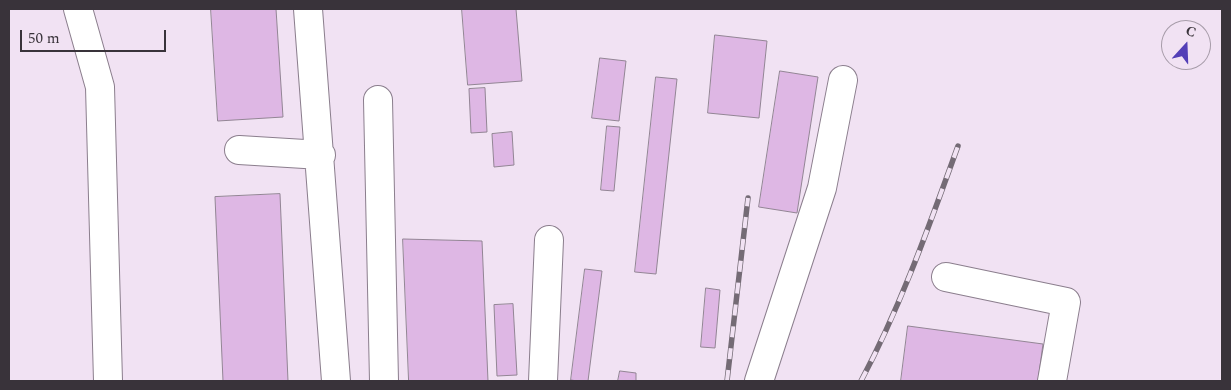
<!DOCTYPE html>
<meta charset="utf-8">
<style>
body{margin:0}
#map{position:relative;width:1231px;height:390px;overflow:hidden;background:#f1e2f3;font-family:Spectral,serif}
canvas{display:block}
.frame{position:absolute;inset:0;border:10px solid #39333a;pointer-events:none}
.north{position:absolute;left:1161px;top:20px;width:50px;height:50px;box-sizing:border-box;background:#f1e2f3;border:1px solid #a79ca9;border-radius:50%;rotate:20deg;font-size:14px;font-weight:700;line-height:20px;text-align:center;color:#39333a}
.north::after{content:'';display:block;margin:auto;width:18px;height:22px;background:#533fb7;clip-path:polygon(50% 0,100% 100%,50% 72%,0 100%)}
.scale{position:absolute;left:20px;top:30px;width:146px;height:22px;box-sizing:border-box;border:2px solid #39333a;border-top:0;padding-left:6px;font-size:15px;line-height:18px;white-space:nowrap;color:#39333a;-webkit-text-stroke:4px #f1e2f3;paint-order:stroke}
</style>
<div id="map">
<canvas width="1231" height="390"></canvas>
<div class="frame"></div>
<div class="north">С</div>
<div class="scale">50 m</div>
</div>
<script>
const c = document.querySelector('canvas').getContext('2d');
c.lineJoin = 'round';
function paint(path, color) {
  c.fillStyle = color;
  c.fill(path, 'evenodd');
}
function trace(path, color, width, dash) {
  c.strokeStyle = color;
  c.lineWidth = width;
  c.lineCap = dash ? 'butt' : 'round';
  c.setLineDash(dash || []);
  c.stroke(path);
}
const building = new Path2D(`
 M211 9H276L283 117 218 121Z
 M462 9H516L522 81 468 85Z
 M715 35 767 41 759 118 708 113Z
 M600 58 626 61 619 121 592 118Z
 M780 71 818 77 797 213 759 207Z
 M656 77 677 79 656 274 635 272Z
 M485 88 487 132 471 133 469 89Z
 M607 126 620 127 614 191 601 190Z
 M512 132 514 165 494 167 492 134Z
 M280 194 288 381H223L215 197Z
 M403 239 482 241 488 381H409Z
 M585 269 602 271 588 381H577L571 380Z
 M706 288 720 290 715 348 701 347Z
 M513 304 517 375 497 376 494 305Z
 M908 326 1043 344 1038 381H901Z
 M620 371 636 373V381H618Z`);
paint(building, '#deb7e4');
trace(building, '#928594', 1);
const minor = new Path2D(`
 M78 9 100 87 108 381
 M308 9 336 381
 M378 100 384 381
 M239 150 321 155
 M946 277 1066 302 1052 381
 M543 381 549 240
 M759 381 822 188 843 80`);
trace(minor, '#8b7e8d', 30);
trace(minor, '#fff', 28);
const rail = new Path2D(`
 M727 381 748 198
 M861 381C901 306 929 226 958 146`);
trace(rail, '#746b75', 5.5);
trace(rail, '#f1e2f3', 4, [11]);
</script>
